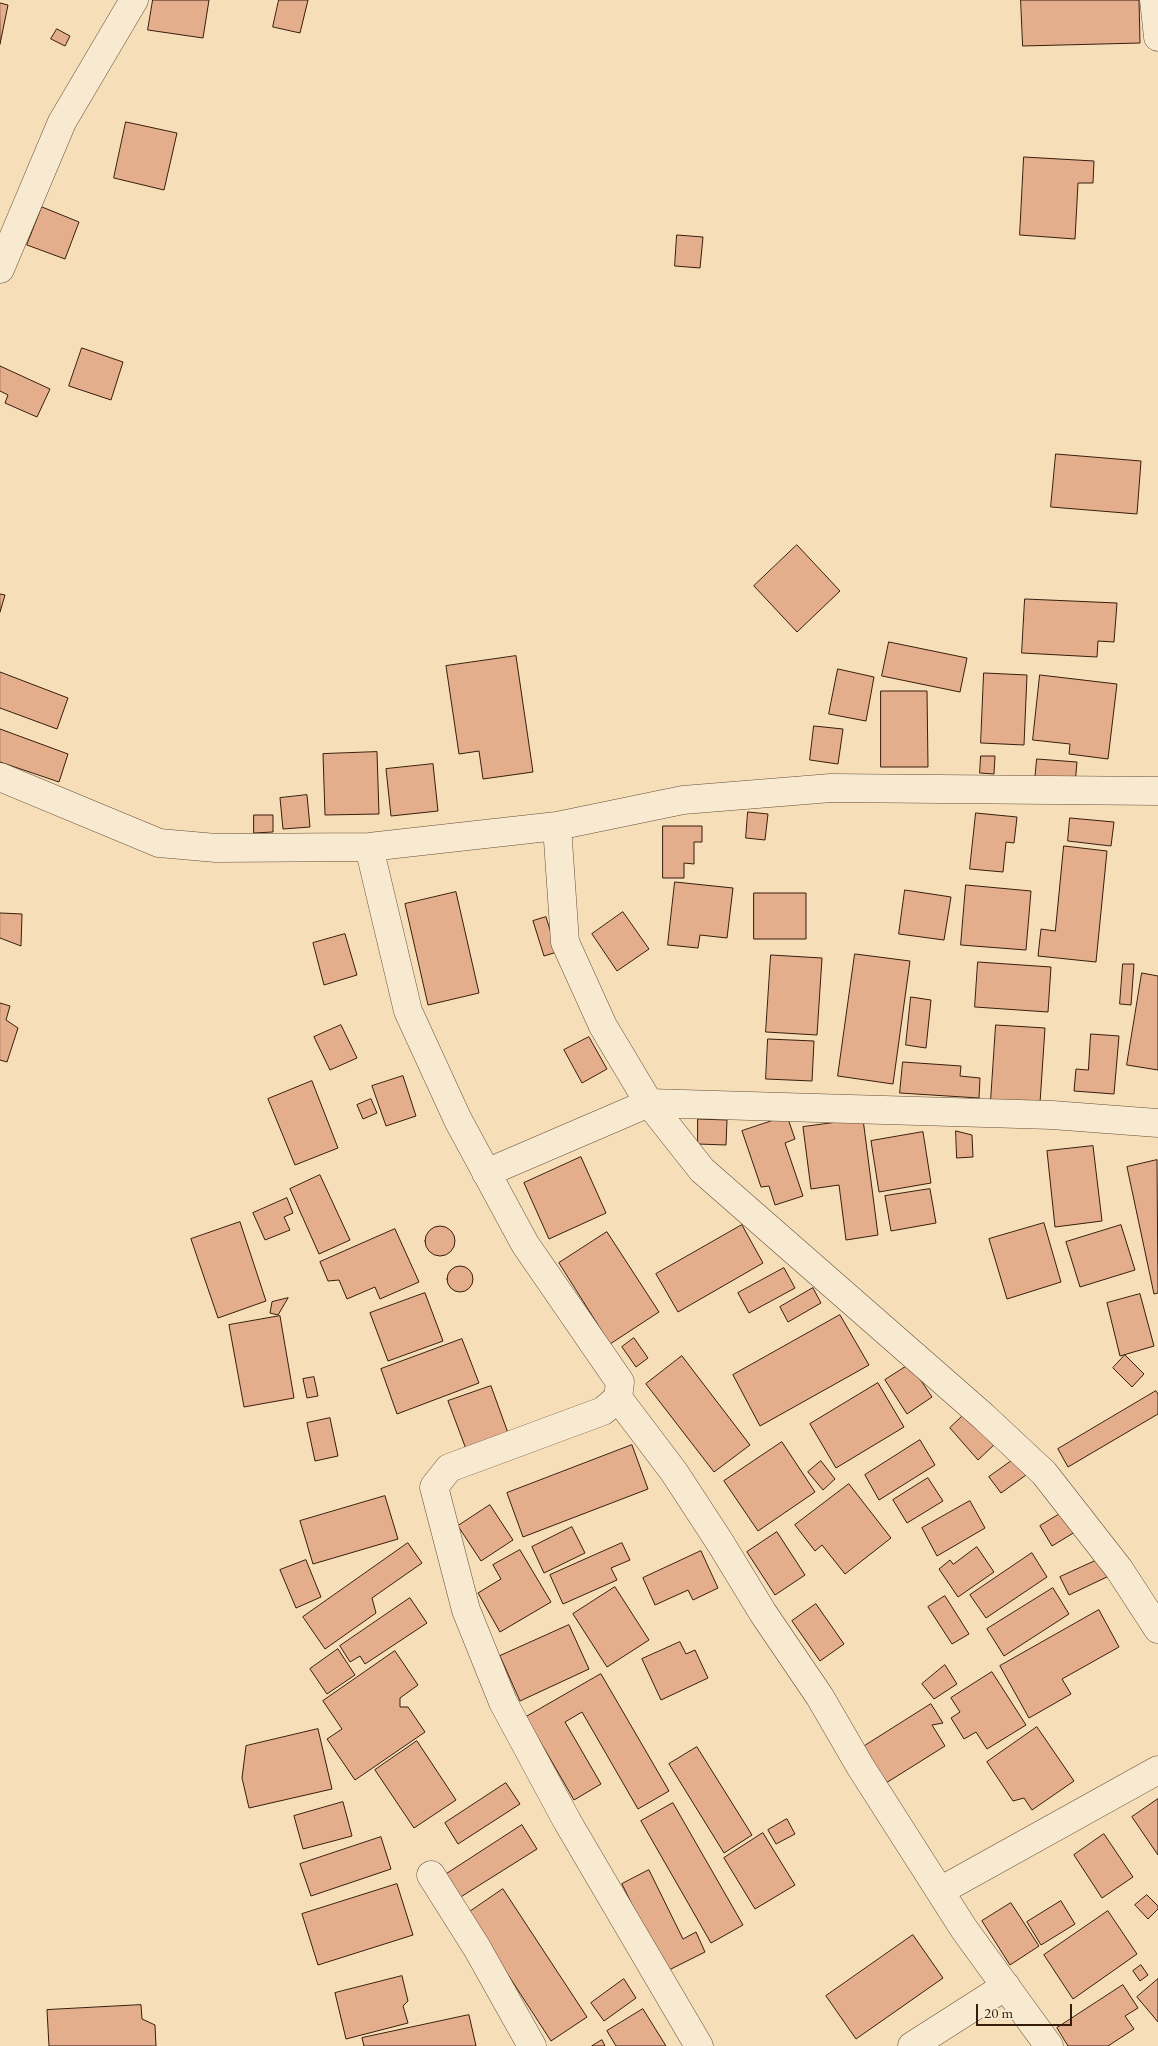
<!DOCTYPE html>
<style>
body{margin:0}
#map{position:relative;width:1158px;height:2046px;overflow:hidden;background:#f5deb8;font-family:"EB Garamond",serif}
canvas{display:block}
.scale{position:absolute;left:976px;top:2004px;width:96px;height:22px;box-sizing:border-box;border:2px solid #381d0c;border-top:0;padding-left:6px;font-size:15px;line-height:18px;white-space:nowrap;color:#381d0c;-webkit-text-stroke:4px #f8ead1;paint-order:stroke}
</style>
<div id="map">
<canvas width="1158" height="2046"></canvas>
<div class="scale">20 m</div>
</div>
<script>
const c = document.querySelector('canvas').getContext('2d');
c.lineJoin = 'round';
function paint(path, color) {
  c.fillStyle = color;
  c.fill(path, 'evenodd');
}
function trace(path, color, width, dash) {
  c.strokeStyle = color;
  c.lineWidth = width;
  c.lineCap = dash ? 'butt' : 'round';
  c.setLineDash(dash || []);
  c.stroke(path);
}
const building = new Path2D(`
 M153 0H209L203 38 148 30Z
 M279 0H308L300 33 273 27Z
 M1021 0H1139L1140 43 1023 46Z
 M0 3 8 5 0 44Z
 M57 29 70 36 65 46 51 39Z
 M126 122 177 133 164 190 114 178Z
 M1024 157 1094 161 1093 183H1078L1075 239 1020 235Z
 M42 207 79 222 65 259 27 245Z
 M677 235 703 237 700 268 675 266Z
 M82 348 123 362 111 400 69 386Z
 M0 366 50 389 37 417 5 403 8 395 0 391Z
 M1056 454 1141 461 1137 514 1051 507Z
 M797 545 840 591 797 632 754 586Z
 M0 594 5 595 0 612Z
 M1025 599 1117 603 1114 642 1098 641 1097 657 1022 653Z
 M889 642 967 658 960 692 882 676Z
 M516 656 533 772 483 779 479 751 459 754 446 666Z
 M838 669 874 677 866 721 829 714Z
 M0 672 68 698 57 729 0 708Z
 M984 673 1027 675 1024 745 981 743Z
 M1040 675 1117 684 1108 759 1069 754 1070 744 1033 740Z
 M881 691H927L928 767H881Z
 M814 726 843 729 838 764 810 760Z
 M0 729 68 754 59 782 0 762Z
 M377 752 379 814 325 815 323 754Z
 M981 756H995L994 774 980 773Z
 M1037 759 1077 762 1075 784 1035 781Z
 M433 764 438 811 391 816 386 769Z
 M307 795 310 827 283 829 280 798Z
 M748 812 768 814 765 840 746 838Z
 M976 813 1017 817 1014 843 1006 842 1003 872 970 869Z
 M254 815H273V832L254 833Z
 M1070 818 1114 822 1111 846 1068 841Z
 M663 826H702V842H694V864L684 863V878H663Z
 M1064 846 1107 851 1096 962 1038 956 1041 929 1055 931Z
 M675 882 733 888 727 938 700 935 698 948 668 945Z
 M966 885 1031 891 1026 950 961 945Z
 M905 890 951 897 944 940 899 934Z
 M456 892 479 993 428 1005 405 904Z
 M754 893H806V939H754Z
 M623 912 649 949 617 971 592 934Z
 M0 913 22 914 21 946 0 938Z
 M546 917 557 952 544 956 533 921Z
 M345 934 357 975 324 985 313 943Z
 M855 954 910 961 893 1084 838 1076Z
 M771 955 822 958 817 1035 766 1032Z
 M978 962 1051 967 1048 1012 975 1007Z
 M1123 964H1134L1131 1005 1120 1004Z
 M1142 973 1158 976V1070L1127 1065Z
 M911 997 931 1000 926 1048 906 1045Z
 M0 1003 10 1006 6 1020 18 1028 7 1062 0 1060Z
 M341 1025 357 1058 330 1070 314 1037Z
 M996 1025 1045 1028 1040 1103 991 1100Z
 M1091 1034 1119 1036 1114 1094 1074 1091 1076 1069 1088 1070Z
 M589 1037 607 1069 582 1083 564 1050Z
 M768 1039 814 1041 812 1081 766 1079Z
 M903 1062 961 1066 960 1076 980 1078 979 1098 900 1093Z
 M403 1076 416 1116 386 1126 372 1086Z
 M312 1081 338 1148 295 1165 268 1099Z
 M371 1099 377 1113 363 1119 357 1105Z
 M787 1116 795 1139 785 1143 803 1196 775 1205 769 1186 761 1187 742 1131Z
 M698 1119 727 1120 726 1145 698 1144Z
 M863 1119 878 1235 846 1240 839 1185 811 1189 803 1127Z
 M956 1131 972 1135 973 1157 957 1158Z
 M923 1132 931 1183 879 1192 871 1141Z
 M1093 1146 1102 1221 1055 1227 1047 1151Z
 M581 1157 606 1213 549 1239 524 1183Z
 M1157 1160 1158 1293 1154 1294 1127 1167Z
 M320 1175 350 1240 319 1254 290 1189Z
 M930 1189 936 1223 891 1231 885 1196Z
 M287 1198 293 1213 284 1217 290 1230 265 1240 253 1213Z
 M240 1222 266 1301 218 1318 191 1239Z
 M1044 1223 1061 1282 1007 1299 989 1239Z
 M742 1225 763 1263 678 1312 656 1274Z
 M1121 1225 1135 1270 1080 1287 1066 1242Z
 M425 1241a15 15 0 1 1 30 0a15 15 0 1 1-30 0Z
 M395 1229 419 1282 380 1299 375 1287 347 1299 339 1280 328 1281 320 1262Z
 M607 1232 659 1312 610 1344 559 1263Z
 M447 1279a13 13 0 1 1 26 0a13 13 0 1 1-26 0Z
 M784 1268 795 1288 749 1313 738 1293Z
 M813 1288 821 1303 788 1322 780 1307Z
 M425 1293 443 1341 388 1361 370 1313Z
 M1140 1294 1154 1346 1120 1356 1107 1303Z
 M288 1298 278 1315 270 1313 272 1302Z
 M840 1315 869 1365 760 1426 733 1375Z
 M280 1316 294 1398 244 1407 229 1325Z
 M634 1338 648 1358 636 1367 622 1347Z
 M462 1339 479 1383 397 1414 381 1369Z
 M1125 1355 1144 1374 1132 1387 1113 1368Z
 M682 1356 750 1445 714 1472 646 1384Z
 M910 1364 932 1397 907 1414 885 1380Z
 M314 1377 318 1396 307 1398 303 1379Z
 M878 1383 904 1427 836 1468 810 1424Z
 M491 1386 508 1433 466 1449 448 1401Z
 M1156 1391 1158 1394V1414L1068 1467 1058 1449Z
 M969 1410 997 1442 978 1460 950 1428Z
 M330 1418 338 1456 315 1461 307 1423Z
 M920 1440 935 1465 879 1500 865 1475Z
 M782 1442 815 1492 758 1531 724 1481Z
 M632 1445 648 1489 523 1537 507 1493Z
 M1017 1457 1033 1470 1001 1493 989 1477Z
 M821 1461 835 1479 823 1490 808 1472Z
 M928 1478 943 1501 907 1523 893 1500Z
 M849 1484 891 1538 845 1574 822 1545 815 1551 795 1525Z
 M385 1496 398 1539 313 1564 300 1521Z
 M970 1501 985 1528 937 1556 922 1528Z
 M490 1505 513 1540 481 1561 458 1526Z
 M1063 1512 1075 1532 1052 1546 1040 1526Z
 M572 1527 585 1553 544 1573 532 1547Z
 M777 1532 805 1575 775 1595 747 1552Z
 M408 1543 422 1563 372 1598 376 1613 325 1649 303 1617Z
 M622 1543 630 1560 611 1568 617 1580 563 1604 550 1575Z
 M977 1547 994 1572 958 1597 939 1569 950 1560 953 1564Z
 M520 1550 551 1602 500 1632 478 1593 501 1579 493 1565Z
 M701 1551 718 1588 693 1600 688 1590 655 1605 643 1578Z
 M1032 1553 1047 1577 986 1618 970 1595Z
 M306 1560 321 1597 296 1608 280 1570Z
 M1095 1561 1111 1575 1069 1595 1060 1577Z
 M615 1587 649 1640 607 1667 573 1614Z
 M1053 1588 1069 1614 1004 1656 987 1629Z
 M945 1596 969 1634 952 1644 928 1607Z
 M410 1598 427 1623 365 1664 360 1656 350 1662 340 1646Z
 M816 1604 844 1644 820 1661 792 1621Z
 M1099 1610 1119 1647 1062 1679 1071 1694 1029 1718 1000 1666Z
 M569 1625 589 1669 520 1701 500 1656Z
 M680 1642 686 1654 695 1650 708 1678 661 1700 642 1659Z
 M338 1649 355 1675 327 1694 310 1669Z
 M395 1651 418 1685 400 1698V1707H408L425 1732 355 1780 327 1739 342 1729 323 1701Z
 M945 1665 957 1684 934 1699 922 1684Z
 M992 1672 1026 1725 987 1749 976 1732 964 1739 951 1718 960 1712 951 1698Z
 M601 1674 669 1791 638 1809 582 1712 565 1722 601 1784 574 1800 526 1717Z
 M931 1704 943 1723 932 1725 945 1746 886 1783 863 1747Z
 M1037 1727 1074 1781 1032 1810 1024 1798 1013 1801 987 1762Z
 M318 1729 332 1789 249 1808 242 1778 246 1746Z
 M417 1741 456 1800 414 1828 375 1770Z
 M697 1747 752 1835 724 1853 669 1764Z
 M506 1783 520 1804 458 1844 445 1823Z
 M1158 1799V1855L1132 1817Z
 M343 1802 352 1836 303 1849 294 1816Z
 M673 1803 743 1925 711 1943 641 1821Z
 M787 1819 795 1834 776 1844 768 1830Z
 M522 1825 537 1849 459 1898 445 1875Z
 M763 1833 795 1885 755 1909 724 1858Z
 M1104 1834 1133 1877 1102 1898 1074 1855Z
 M381 1837 391 1869 311 1896 300 1864Z
 M649 1870 683 1939 696 1932 705 1952 665 1972 622 1884Z
 M397 1884 413 1935 318 1965 302 1914Z
 M503 1889 587 2017 551 2041 468 1913Z
 M1147 1895 1158 1906V1909L1148 1919 1135 1905Z
 M1061 1901 1075 1924 1041 1945 1027 1922Z
 M1011 1903 1039 1946 1010 1965 982 1921Z
 M1108 1911 1137 1954 1073 1999 1044 1955Z
 M913 1935 943 1978 856 2039 826 1996Z
 M1141 1965 1148 1975 1140 1981 1133 1971Z
 M402 1976 408 2001 403 2006 408 2023 346 2039 335 1993Z
 M624 1979 636 1998 604 2021 591 2003Z
 M1158 1979V2022L1137 1997Z
 M1123 1985 1138 2008 1125 2016 1134 2029 1108 2046H1068L1057 2028Z
 M141 2005 142 2019 155 2025 156 2046H49L47 2010Z
 M643 2009 666 2046H616L607 2031Z
 M469 2015 476 2046H364L362 2038Z
 M602 2040 605 2046H592Z`);
paint(building, '#e4ae8d');
trace(building, '#381d0c', 1);
const street = new Path2D(`
 M1154 0 1158 37
 M0 269 62 122 134 0
 M0 777 159 843 216 848 369 847 557 826 683 800 831 788 1158 791
 M557 826 565 942 603 1026 649 1103 702 1170 983 1416 1044 1473 1119 1569 1158 1629
 M369 847 408 1011 458 1120 525 1244 620 1382 618 1398 674 1472 721 1544 763 1613 820 1697 860 1766 964 1929 1049 2046
 M486 1173 649 1103 1052 1115 1158 1123
 M618 1398 603 1411 449 1468 434 1487 466 1610 503 1702 567 1821 699 2046
 M431 1875 477 1948 532 2046
 M940 1891 1158 1770
 M912 2046 1006 1986`);
trace(street, '#674d37', 29);
trace(street, '#f8ead1', 28);
</script>
